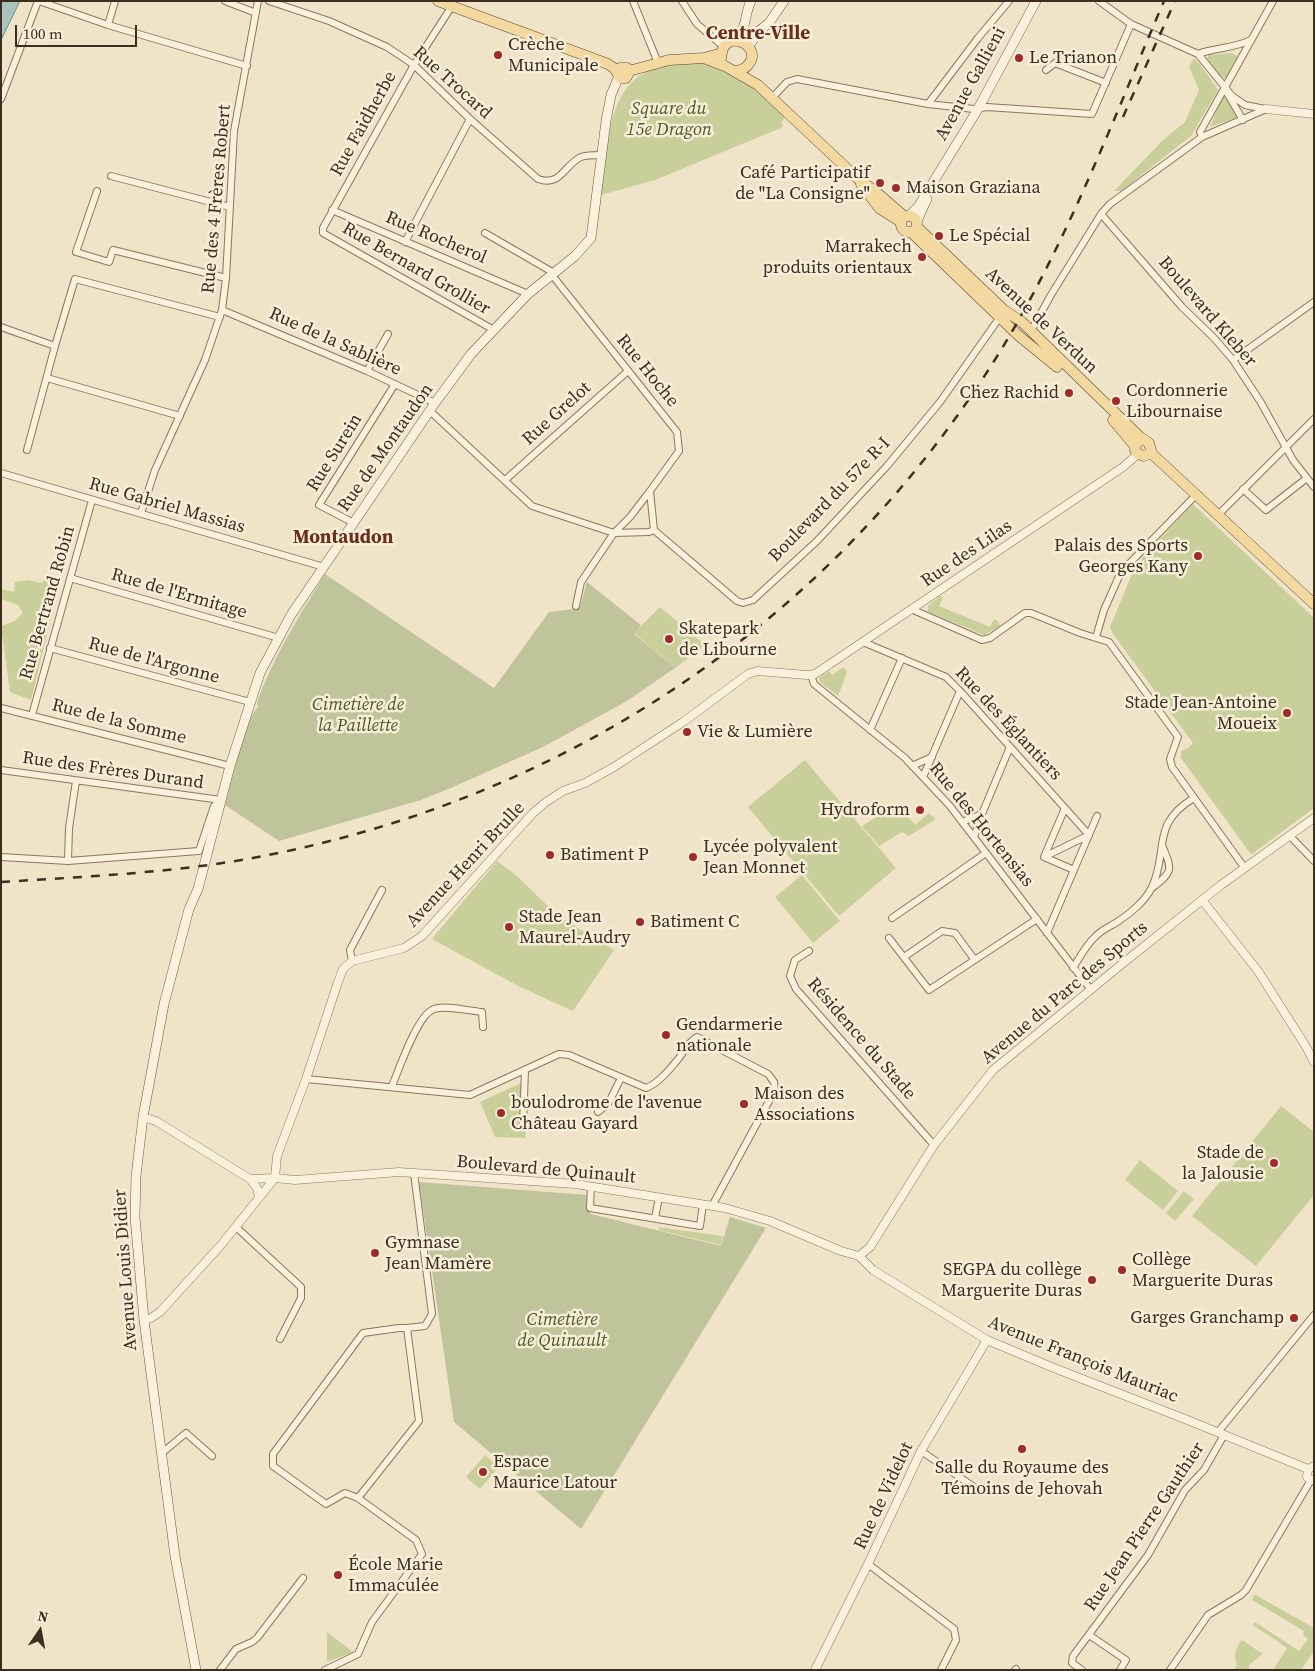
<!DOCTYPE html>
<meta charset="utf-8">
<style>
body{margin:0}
#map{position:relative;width:1315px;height:1671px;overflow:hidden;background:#f0e4c8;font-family:"Source Serif 4",serif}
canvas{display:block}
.frame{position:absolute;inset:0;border:2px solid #3d2e20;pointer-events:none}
.north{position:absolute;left:15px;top:1606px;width:50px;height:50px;-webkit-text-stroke:4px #f7eed8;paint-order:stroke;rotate:12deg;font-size:14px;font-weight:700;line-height:20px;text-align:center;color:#3d2e20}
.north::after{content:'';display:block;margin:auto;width:18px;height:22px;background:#3d2e20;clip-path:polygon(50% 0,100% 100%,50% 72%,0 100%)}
.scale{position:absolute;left:15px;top:25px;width:122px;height:22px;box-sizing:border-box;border:2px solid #3d2e20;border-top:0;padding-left:6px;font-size:15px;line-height:18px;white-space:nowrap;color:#3d2e20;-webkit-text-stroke:4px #f7eed8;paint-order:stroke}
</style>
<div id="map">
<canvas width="1315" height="1671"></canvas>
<div class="frame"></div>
<div class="north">N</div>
<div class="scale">100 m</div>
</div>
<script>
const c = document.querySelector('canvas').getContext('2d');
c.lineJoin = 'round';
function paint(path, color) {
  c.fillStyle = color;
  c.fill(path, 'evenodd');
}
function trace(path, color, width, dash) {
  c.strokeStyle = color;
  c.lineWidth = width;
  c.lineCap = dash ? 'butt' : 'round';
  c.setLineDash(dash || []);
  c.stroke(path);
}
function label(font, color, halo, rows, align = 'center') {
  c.font = font + ' "Source Serif 4",serif';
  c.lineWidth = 5;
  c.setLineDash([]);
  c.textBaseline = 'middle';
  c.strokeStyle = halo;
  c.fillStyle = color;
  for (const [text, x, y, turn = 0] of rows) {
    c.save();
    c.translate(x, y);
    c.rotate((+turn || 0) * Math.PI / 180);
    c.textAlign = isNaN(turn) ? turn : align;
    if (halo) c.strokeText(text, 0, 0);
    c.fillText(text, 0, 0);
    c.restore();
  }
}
paint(new Path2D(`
 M1231 53 1238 56 1226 78 1220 77 1207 60 1208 55Z
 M1194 58 1200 64 1218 90 1191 136 1121 191H1114L1163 140 1185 122 1199 90 1189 67Z
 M693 62 716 65 748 83 785 117 781 123 783 125 781 128 655 180 601 195C606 159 606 96 641 75 655 66 677 64 693 62Z
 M1223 95 1239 117 1210 127Z
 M1193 504 1314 618V808L1252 854 1250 853 1181 758V751L1188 748 1193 743 1113 634 1110 627 1132 574 1143 557Z
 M50 575 60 581 31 700 10 692 1 626 15 621 23 613 18 605 1 599V589L14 592 15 582 28 580 41 583Z
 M940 596 943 597 939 606 990 627 994 619 998 621 1000 626 984 635 928 612V606Z
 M660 607 705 645 675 668 634 633Z
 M844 667 847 672 838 696 820 682 819 678 829 671 832 675Z
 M805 760 896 868 839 916 748 807Z
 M897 804 915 825 929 813 936 819 909 836 902 832 879 846 862 826Z
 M497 861 516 875 557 915 614 950 573 1011 520 987 432 939Z
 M802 875 840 921 813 943 775 897Z
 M521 1083 520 1129 526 1130 525 1138 495 1137 480 1102Z
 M1281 1106 1314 1132V1195L1256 1266 1192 1216Z
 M1140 1160 1178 1191 1163 1210 1125 1180Z
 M1184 1191 1194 1199 1175 1221 1166 1213Z
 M656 1227 723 1236 721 1245 659 1230V1228Z
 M485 1455 499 1467 480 1489 466 1477Z
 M1254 1594 1314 1628V1651L1301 1670H1273L1287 1648 1253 1625 1255 1622 1299 1651 1308 1639 1303 1635 1304 1631 1252 1600Z
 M327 1632 353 1652 327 1662Z
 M1242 1640 1263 1654 1249 1665V1670H1234L1237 1666C1234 1655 1234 1650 1242 1640Z`), '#c9cf9b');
paint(new Path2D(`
 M325 574 494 688 549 612 580 608 587 582 641 625 634 634 675 668 627 701 543 747 453 787 421 800 279 841 225 805 242 741 252 715 258 707 257 702C274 656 299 616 325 574Z
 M419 1182 587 1195 586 1207 591 1214 721 1246 730 1217 766 1228 581 1529 454 1422Z`), '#bfc49a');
const water = new Path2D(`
 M1 1H20L1 40Z`);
paint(water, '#a9c4bc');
trace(water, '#6f938a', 1);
const minor = new Path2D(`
 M39 1 108 25 247 66
 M225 1 256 13
 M269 1 329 21 387 47 414 65 470 119 538 179C561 187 564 165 581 157 587 155 594 155 601 155
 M633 1 658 63
 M682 1 697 24 724 47
 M1099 1 1131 24 1198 54 1232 96 1245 105 1265 109
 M452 6 414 65 323 228V233L494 330
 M108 25 115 1
 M1198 54C1217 47 1232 49 1251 40
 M1046 70 1055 63 1106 83
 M1227 93 1243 120
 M772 98 787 82 797 79 928 104 974 109 987 107 1092 114 1131 24
 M1 99 38 1
 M928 104 978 38 1009 1
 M1202 137 1200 132 1273 1
 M111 176 230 207
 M97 191 76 252 109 262 113 250 226 278
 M332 210 528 294
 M1101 214 1182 307 1214 338 1233 360 1260 401 1293 460 1314 487
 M485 233 554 273
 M405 242 470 119
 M552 275 677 432 679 451 650 491
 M222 310 367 371 435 403
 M1 327 55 346 75 279 220 317
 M1031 331 1051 295 1101 214 1110 204 1202 137 1266 109
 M1233 360 1314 302
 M367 371 388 334
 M47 378 180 416
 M430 411 532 506 614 533 649 532 654 530 650 491 630 517 614 533 581 582 576 606
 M27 450 55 346
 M1 473 324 567
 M505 480 628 371
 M1243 489 1266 510 1307 478
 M141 513 155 470 205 360 222 310 226 278 234 131 258 1
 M1218 515 1314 419
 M354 523 319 505 395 384
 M654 530 737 601 743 603 753 600 817 541 887 466 940 402 1000 317
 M70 578 279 638
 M911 609 982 640 990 638 1025 613H1031L1080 633 1109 642 1178 737 1170 759 1172 767 1244 867
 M1096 637 1104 610 1121 572 1196 495
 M863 642 946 677 960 691 1089 835 1044 857
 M50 648 250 702
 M811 675 814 684 905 758 950 806 1091 990
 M1 708 230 766
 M32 715 92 500
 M870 730 902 658
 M912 766 932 757
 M1 770 221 800
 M923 777 960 691
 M1065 808 1044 857 1074 870
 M982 814 1010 747
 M962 822 982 814 974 837
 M1290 836 1314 861
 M1 857 68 861 199 851 214 806 221 800
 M68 861 69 828 76 781
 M1152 888C1174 871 1172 870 1162 845
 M892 918 986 853
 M1047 933 1097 816
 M889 938 929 990 1037 919
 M809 951 795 960 790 976 796 989 934 1145
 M904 957 942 931 955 933 974 959
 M352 961 350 950 382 890
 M1073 968C1080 957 1086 945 1095 937 1102 929 1112 926 1120 920 1131 913 1146 900 1152 887 1169 851 1150 824 1194 798
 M306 1079 470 1095 559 1054 569 1055 646 1088C659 1083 670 1069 679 1058 685 1050 688 1042 697 1037L768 1074 774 1082 775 1090 712 1206
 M392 1086C399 1069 417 1017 432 1010 442 1004 470 1011 482 1012L483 1027
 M598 1112 608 1104 621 1078
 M523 1125 525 1070
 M591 1186 590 1208 700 1226 703 1204
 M655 1218 659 1197
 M236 1227 301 1287V1298L280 1339
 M1218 1432 1314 1315
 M921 1451 977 1489
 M162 1453 186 1433 212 1456
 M358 1498 419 1421 407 1328 425 1326 432 1314 414 1173
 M868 1564 954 1629 956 1640 941 1670
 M1089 1635 1126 1660 1120 1670
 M220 1670 236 1649 252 1642 257 1638 303 1578
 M325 1670 358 1654 372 1622 422 1554 416 1540 358 1498 345 1493 326 1504 273 1466V1454L363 1333 399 1328H407
 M1015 1670 1016 1669
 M1082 1670 1072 1663 1073 1656 1148 1555 1185 1490 1204 1470 1224 1435
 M1170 1670 1208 1615 1241 1595 1246 1590 1311 1480`);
const tertiary = new Path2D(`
 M1266 109 1314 114
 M1202 900 1258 971 1305 1045 1314 1062
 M143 1117 156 1121 250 1179 257 1188 259 1197
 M250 1179 275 1178 295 1180 399 1172 575 1184 725 1208 770 1221 841 1251 859 1256
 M859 1256 870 1247 934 1145 993 1070 1122 964 1221 885 1314 818
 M859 1256 873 1270 987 1340 1054 1368 1185 1419 1308 1469 1314 1466
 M144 1320 151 1318 160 1312 221 1245 275 1178 277 1156 306 1079 338 982 343 969 352 961 404 948 422 936 533 813 546 802 563 791 585 783 614 767 683 722 748 674 757 671 807 675 815 674 1123 467 1138 454
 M1308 1469 1307 1477 1311 1480H1314
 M815 1670 868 1564 921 1451 987 1340`);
const secondary = new Path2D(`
 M736 41C747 29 744 15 751 1
 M748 47 759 31 769 23 784 1
 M909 216 918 207 978 109 1036 1
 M917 221 927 199
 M196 1670 175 1556 144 1320 135 1217 136 1176 143 1117 164 1004 189 909 198 889 230 766 260 673 291 615 435 403 471 354 528 294 575 256 591 238 606 121 611 95 619 76`);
const primary = new Path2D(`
 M438 1 608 64 615 69 620 78H626L629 73 627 68H620L617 72
 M704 58 725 66 758 85 857 178 875 191 905 217
 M721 58C722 26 765 45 748 65 744 70 739 71 734 71
 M629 71 669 60 704 58 722 53
 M861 184 879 208 901 222
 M901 224a8 8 0 1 1 16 0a8 8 0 1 1-16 0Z
 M917 227 1004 310 1022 322 1140 437 1149 443 1151 450 1149 454 1144 456 1138 454 1135 450 1136 443 1143 440
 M911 232 1019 336 1057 367
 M1113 420 1135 446
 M1150 452 1314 604`);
trace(minor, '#8d765c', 8);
trace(tertiary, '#8d765c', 9);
trace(secondary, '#6f573f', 10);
trace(primary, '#5b4430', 11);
trace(minor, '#faf1dc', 6);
trace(tertiary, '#faf1dc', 8);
trace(secondary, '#faf1dc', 9);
trace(primary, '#f3d9a0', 10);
trace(new Path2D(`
 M1123 117 1175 1
 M1 882C96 876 191 872 283 852 580 789 835 615 996 358 1066 246 1112 122 1164 1`), '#3d2e20', 2.5, [9, 9]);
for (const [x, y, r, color] of [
 [498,55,5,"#9e2a2b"],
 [1019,58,5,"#9e2a2b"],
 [880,183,5,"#9e2a2b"],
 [896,188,5,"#9e2a2b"],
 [939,236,5,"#9e2a2b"],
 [922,257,5,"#9e2a2b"],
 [1069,393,5,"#9e2a2b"],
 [1116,401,5,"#9e2a2b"],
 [1198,556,5,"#9e2a2b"],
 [669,639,5,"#9e2a2b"],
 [1287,713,5,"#9e2a2b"],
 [687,732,5,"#9e2a2b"],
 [920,810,5,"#9e2a2b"],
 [550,855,5,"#9e2a2b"],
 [693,857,5,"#9e2a2b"],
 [640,922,5,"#9e2a2b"],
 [509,927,5,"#9e2a2b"],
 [666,1035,5,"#9e2a2b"],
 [744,1104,5,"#9e2a2b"],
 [501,1113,5,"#9e2a2b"],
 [1274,1163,5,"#9e2a2b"],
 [375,1253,5,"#9e2a2b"],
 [1122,1270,5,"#9e2a2b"],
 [1092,1280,5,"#9e2a2b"],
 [1294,1318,5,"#9e2a2b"],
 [1022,1449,5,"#9e2a2b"],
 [483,1472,5,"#9e2a2b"],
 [338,1575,5,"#9e2a2b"]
]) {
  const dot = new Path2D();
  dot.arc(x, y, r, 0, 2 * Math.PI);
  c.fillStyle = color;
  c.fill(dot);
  trace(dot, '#f7eed8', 2);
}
label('18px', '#3d2e20', '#f7eed8', [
 ["Crèche",508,45],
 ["Municipale",508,66],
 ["Le Trianon",1029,58],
 ["Café Participatif",870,173,"right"],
 ["de \"La Consigne\"",870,194,"right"],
 ["Maison Graziana",906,188],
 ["Le Spécial",949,236],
 ["Marrakech",912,247,"right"],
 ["produits orientaux",912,268,"right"],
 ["Cordonnerie",1126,391],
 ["Libournaise",1126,412],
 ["Chez Rachid",1059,393,"right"],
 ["Palais des Sports",1188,546,"right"],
 ["Georges Kany",1188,567,"right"],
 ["Skatepark",679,629],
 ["de Libourne",679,650],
 ["Stade Jean-Antoine",1277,703,"right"],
 ["Moueix",1277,724,"right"],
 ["Vie & Lumière",697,732],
 ["Hydroform",910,810,"right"],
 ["Lycée polyvalent",703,847],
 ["Jean Monnet",703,868],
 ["Batiment P",560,855],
 ["Stade Jean",519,917],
 ["Maurel-Audry",519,938],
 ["Batiment C",650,922],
 ["Gendarmerie",676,1025],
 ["nationale",676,1046],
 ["Maison des",754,1094],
 ["Associations",754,1115],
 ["boulodrome de l'avenue",511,1103],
 ["Château Gayard",511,1124],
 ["Stade de",1264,1153,"right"],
 ["la Jalousie",1264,1174,"right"],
 ["Gymnase",385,1243],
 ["Jean Mamère",385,1264],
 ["Collège",1132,1260],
 ["Marguerite Duras",1132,1281],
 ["SEGPA du collège",1082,1270,"right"],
 ["Marguerite Duras",1082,1291,"right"],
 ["Garges Granchamp",1284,1318,"right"],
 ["Espace",493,1462],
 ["Maurice Latour",493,1483],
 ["Salle du Royaume des",1022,1468,"center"],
 ["Témoins de Jehovah",1022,1489,"center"],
 ["École Marie",348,1565],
 ["Immaculée",348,1586]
], 'left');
label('18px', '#3d2e20', '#f7eed8', [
 ["Rue Trocard",452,83,42],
 ["Avenue Gallieni",971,84,-61],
 ["Rue Faidherbe",364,124,-61],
 ["Rue des 4 Frères Robert",217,199,-85],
 ["Rue Rocherol",436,238,23],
 ["Rue Bernard Grollier",416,269,30],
 ["Boulevard Kleber",1207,312,49],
 ["Avenue de Verdun",1041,321,43],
 ["Rue de la Sablière",335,342,24],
 ["Rue Hoche",647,371,51],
 ["Rue Grelot",557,414,-42],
 ["Rue de Montaudon",386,448,-55],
 ["Rue Surein",335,453,-58],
 ["Boulevard du 57e R-I",830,500,-46],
 ["Rue Gabriel Massias",167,506,16],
 ["Rue des Lilas",967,554,-34],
 ["Rue de l'Ermitage",179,594,16],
 ["Rue Bertrand Robin",48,603,-74],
 ["Rue de l'Argonne",154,661,15],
 ["Rue de la Somme",119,722,14],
 ["Rue des Églantiers",1008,724,47],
 ["Rue des Frères Durand",113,771,8],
 ["Rue des Hortensias",981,825,51],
 ["Avenue Henri Brulle",466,865,-47],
 ["Avenue du Parc des Sports",1065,993,-40],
 ["Résidence du Stade",861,1039,49],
 ["Boulevard de Quinault",546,1170,5],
 ["Avenue Louis Didier",126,1270,-94],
 ["Avenue François Mauriac",1083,1360,22],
 ["Rue de Videlot",884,1496,-65],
 ["Rue Jean Pierre Gauthier",1145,1527,-56]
]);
label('italic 18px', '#4d5a26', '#f7eed8', [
 ["Square du",669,109],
 ["15e Dragon",669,130],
 ["Cimetière de",358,705],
 ["la Paillette",358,726],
 ["Cimetière",562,1320],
 ["de Quinault",562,1341]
]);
label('bold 19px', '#6b2e1e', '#f7eed8', [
 ["Centre-Ville",758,34],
 ["Montaudon",343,538]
]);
</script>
